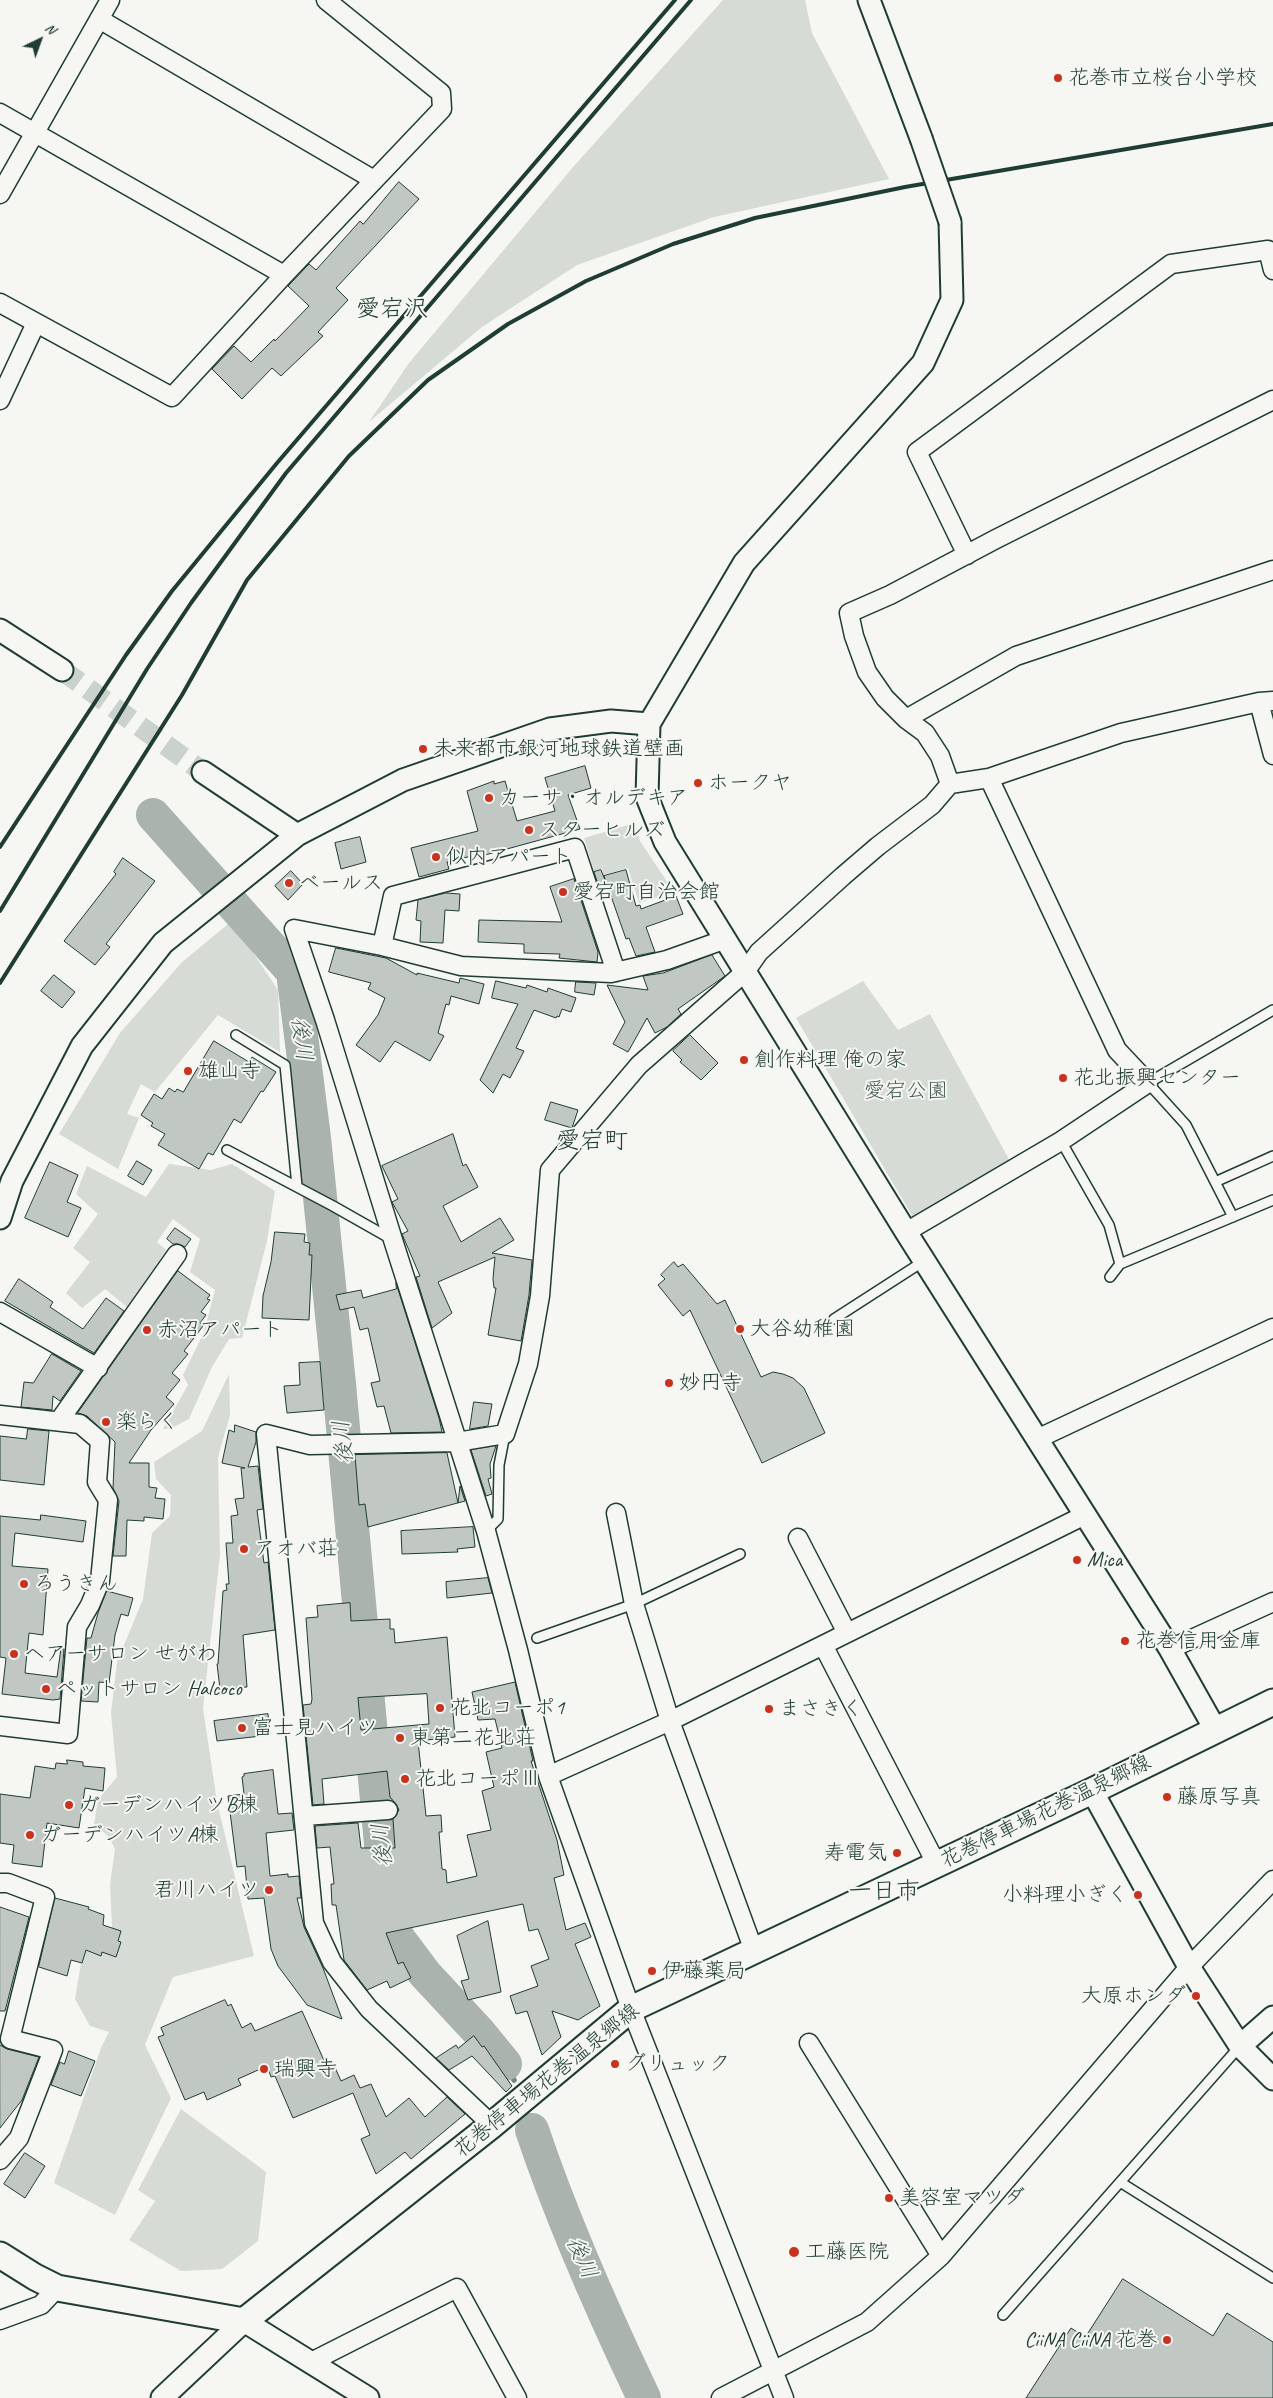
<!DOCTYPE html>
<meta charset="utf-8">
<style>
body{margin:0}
#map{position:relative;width:1273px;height:2398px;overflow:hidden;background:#f6f6f2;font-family:Caveat,sans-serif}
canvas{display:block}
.north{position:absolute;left:15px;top:15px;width:50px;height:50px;-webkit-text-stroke:4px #f6f6f2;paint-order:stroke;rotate:42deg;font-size:14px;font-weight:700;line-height:20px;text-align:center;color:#1f3d34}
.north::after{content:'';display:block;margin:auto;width:18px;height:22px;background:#1f3d34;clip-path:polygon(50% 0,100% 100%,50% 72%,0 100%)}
</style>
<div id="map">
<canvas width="1273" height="2398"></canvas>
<div class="north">N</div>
</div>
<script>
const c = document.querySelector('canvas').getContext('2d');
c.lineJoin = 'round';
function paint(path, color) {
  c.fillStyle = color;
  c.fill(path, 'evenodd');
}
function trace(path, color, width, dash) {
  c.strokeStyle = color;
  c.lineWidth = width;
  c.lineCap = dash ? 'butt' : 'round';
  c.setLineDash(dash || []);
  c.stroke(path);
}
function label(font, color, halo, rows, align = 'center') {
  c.font = font + ' Caveat,"Klee One",sans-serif';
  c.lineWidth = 4;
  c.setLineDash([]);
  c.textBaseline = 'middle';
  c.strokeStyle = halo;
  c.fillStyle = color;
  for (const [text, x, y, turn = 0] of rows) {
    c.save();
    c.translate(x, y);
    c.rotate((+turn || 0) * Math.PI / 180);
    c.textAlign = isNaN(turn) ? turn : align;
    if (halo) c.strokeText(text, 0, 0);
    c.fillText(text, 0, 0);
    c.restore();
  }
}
paint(new Path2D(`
 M723 0H805L812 33 889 179 714 217 577 265 482 327 369 422 409 363 574 166Z
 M635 823 640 841 674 892 639 903 628 868 603 875 602 869 594 871 584 838Z
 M232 921 278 990 280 1052 218 1015 155 1092 141 1084 127 1114 139 1118 118 1169 59 1134 120 1033 182 962Z
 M863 981 898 1030 930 1014 1012 1165 914 1219 796 1018Z
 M169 1164 211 1170 232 1164 275 1191 267 1241 242 1338 229 1339 212 1367 189 1419 172 1428 163 1429 188 1385 183 1375 204 1332 215 1290 190 1272 200 1239 173 1219 157 1242 166 1250 127 1307 105 1289 82 1308 66 1293 90 1262 73 1248 98 1214 76 1194 87 1166 146 1197Z
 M229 1374 230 1415 218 1457 220 1555 203 1708 217 1802 254 1956 173 1977 145 2045 171 2098 115 2215 54 2183 101 2048 109 2032 90 2026 75 1999 84 1946 113 1948 110 1885 115 1849 109 1837 94 1824 98 1800 117 1777 111 1713 117 1662 143 1599 152 1533 170 1516 171 1495 156 1479 154 1462 202 1431Z
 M181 2109 266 2172 258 2241 222 2269 181 2271 129 2240 155 2201 138 2190Z`), '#d6dbd6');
trace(new Path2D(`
 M505 2064 514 2080
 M526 2114 532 2130`), '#72847d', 5.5);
trace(new Path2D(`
 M153 815 293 972 314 1138 339 1384 385 1888 390 1915 398 1938 425 1974 478 2031 505 2064
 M532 2130C563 2222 602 2310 644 2398`), '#aab3ae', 34);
const building = new Path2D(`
 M399 182 419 199 336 288 348 300 318 332 323 336 281 376 272 368 242 399 212 369 234 346 251 362 274 339 275 341 309 306 288 286 309 264 316 270 360 221 363 224Z
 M585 766 591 788 568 795 580 829 485 855 484 853 447 862 449 869 419 877 411 848 478 831 467 791 494 781V784L505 781 517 821 555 811 545 778Z
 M360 837 366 862 341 869 335 843Z
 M123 858 155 881 106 944 110 947 95 965 64 941 116 874 114 872Z
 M601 870 605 880 603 899 594 872Z
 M626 870 636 906 640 905 641 909 676 896 683 914 646 927 655 952 636 956 629 938 626 939 604 876Z
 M291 871 303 884 288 900 275 886Z
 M574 879 598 952 597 962 559 958 560 954 524 953V944L478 942 479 920 562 922 550 887Z
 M446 893 460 894 459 911 445 910 443 943 420 942 421 921 416 920 418 900Z
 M336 948 386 958 417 975V973L459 983 460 978 484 984 479 1004 451 996 449 1005 446 1004 438 1033 444 1036 430 1061 395 1041 380 1062 356 1045 378 1015 385 998 368 989 371 983 329 972Z
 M712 955 725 976 678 1009 681 1014 667 1027 655 1033 647 1018 628 1052 613 1044 625 1022 607 985 648 990 643 976 663 973Z
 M54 975 75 992 62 1008 41 991Z
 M496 981 526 988 527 985 547 992 548 988 576 998 571 1012 562 1009 559 1017 557 1016 556 1018 534 1010 516 1048 524 1051 510 1078 503 1074 493 1093 480 1080 518 1004 492 998Z
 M576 982 596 983 594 995 575 992Z
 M690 1035 718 1063 701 1080 680 1062 682 1060 673 1051Z
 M214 1041 249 1062 252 1057 276 1072 263 1092 261 1091 241 1123 234 1119 213 1155 208 1153 199 1169 158 1145 165 1134 151 1126 153 1123 141 1115 154 1094 162 1099 169 1088 175 1092 177 1089 183 1092Z
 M551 1102 578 1110 572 1128 545 1120Z
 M453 1134 463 1166 466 1164 478 1187 443 1206 461 1242 500 1218 514 1240 492 1253 532 1260 529 1295 521 1341 488 1335 496 1288H494L493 1279 495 1257 438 1282 452 1313 432 1328 416 1277 420 1276 402 1234 408 1231 392 1202 398 1199 382 1166Z
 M137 1161 152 1170 143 1185 128 1176Z
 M50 1162 78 1175 67 1202 81 1208 68 1237 25 1218Z
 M175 1228 191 1239 185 1247 178 1244H173L167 1239Z
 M275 1232 305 1234 304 1242 310 1243 309 1255H312L309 1320 262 1318 263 1296 271 1262Z
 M674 1262 678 1267 683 1264 717 1304 725 1300 761 1377 773 1372 783 1374 793 1378 804 1388 825 1433 762 1463 690 1310 683 1316 658 1285 665 1279 661 1275Z
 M178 1271 210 1295 207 1299 210 1300 201 1312 206 1315 200 1323 203 1326 184 1351 188 1354 172 1373 180 1380 166 1397 174 1404 151 1430 129 1463H149V1487L157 1488 155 1498 165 1499 163 1519 144 1517V1521L127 1520 126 1556H113L119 1501 113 1488 115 1442 87 1416 78 1413Z
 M19 1279 53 1302 50 1307 83 1329 106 1298 124 1311 94 1353 5 1301Z
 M396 1283 439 1418 442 1432 391 1433 384 1406 377 1407 371 1383 380 1381 368 1328 360 1330 354 1307 340 1310 336 1295 361 1290 363 1298 396 1289Z
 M52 1354 81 1371 60 1401 53 1396 52 1410 21 1407 24 1382 33 1383Z
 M320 1362 324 1410 287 1413 284 1386 300 1385 299 1363Z
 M474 1402 492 1404 488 1426 470 1429Z
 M235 1425 256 1432V1442L248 1467 258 1466 263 1509 257 1510 264 1563 268 1562 275 1630 243 1635 247 1687 220 1689 217 1664H218L223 1591 227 1590 226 1584H229L226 1543H233L231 1516 238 1515 235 1499 244 1498 241 1468H245L222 1463 229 1430 234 1432Z
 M28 1429 49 1431 44 1485 0 1480V1436L26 1439Z
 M496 1446 490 1464 491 1478 488 1479 492 1494 486 1496 471 1450Z
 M447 1453 458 1503 460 1486 465 1501 368 1527 365 1504 359 1505 355 1455Z
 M41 1515 86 1521 83 1542 15 1533 12 1566 48 1569 43 1635 29 1633 25 1673 57 1677 61 1648 64 1649 60 1699 53 1700 2 1694 6 1658 0 1657V1516L40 1520Z
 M473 1527 475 1547 457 1549 458 1552 402 1554 401 1531Z
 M488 1578 492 1593 447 1598 446 1582Z
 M107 1591 133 1598 128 1616 121 1614 115 1635 109 1683 99 1682 98 1702 81 1701 87 1638H91L98 1613Z
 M350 1603 351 1621 390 1619V1629H394L395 1643 447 1637 455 1737 418 1741 426 1816 441 1815 442 1832H439L442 1869 446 1870 447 1883 477 1876 467 1835 491 1830 482 1791 494 1787 486 1752 502 1748 495 1719 478 1720 472 1692 515 1682 533 1761H531L557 1840 564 1875 554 1878 566 1930 585 1923 591 1937 575 1944 600 2006 578 2020 552 2011 561 2037 542 2055 527 2011 516 2014 510 1996 538 1986 531 1966 549 1959 538 1929 529 1931 523 1904 386 1933 398 1964 403 1962 411 1978 390 1988 387 1981 367 1990 344 1960 336 1905H332L331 1884H334L330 1847 317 1848 315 1826 358 1823 361 1848H395L393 1819 399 1810 396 1804 390 1797 387 1771 322 1779 324 1804 313 1805 303 1705 311 1704 312 1699 306 1618 318 1617 317 1606ZM427 1694 429 1724 361 1730 358 1698Z
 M268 1714 270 1735 217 1741 214 1721Z
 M67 1760 83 1762V1766L105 1768 103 1791 85 1788 79 1828 47 1823 42 1867 12 1863 14 1845 0 1843V1794L30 1798 35 1766 55 1769 56 1763 67 1764Z
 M273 1770 278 1814 292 1813 294 1830 266 1833 270 1876 288 1874V1877L299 1876 301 1898H297L304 1927 323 1968 342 2019 307 2005 278 1966 271 1949 264 1898 248 1899 245 1866 237 1867 228 1796 244 1794 242 1777 244 1776V1774Z
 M55 1898 89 1907 88 1909 104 1915 103 1925 121 1931 118 1941 121 1942 116 1957 102 1952 101 1956 86 1950 82 1963 71 1960 67 1976 39 1967Z
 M0 1907 29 1917 5 2011H0Z
 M488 1921 501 1992 468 2000 461 1981 469 1979 457 1936Z
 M225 2000 228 2006 231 2004 242 2028 251 2023 255 2031 302 2011 326 2065 333 2063 341 2081 354 2075 360 2088 371 2084 386 2117 409 2098 425 2117 447 2097 465 2114 411 2159 405 2152 376 2174 361 2139 370 2135 353 2093 293 2118 275 2076 271 2077 267 2066 238 2079 241 2085 207 2100 204 2092 185 2100 158 2037 164 2035 161 2028Z
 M474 2036 482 2047 484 2046 512 2086 506 2092 472 2056 449 2070 436 2058 456 2045 458 2048Z
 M0 2045 7 2049 39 2057 22 2100 0 2128Z
 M69 2051 95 2061 81 2096 51 2085 60 2062 64 2064Z
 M25 2153 45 2166 25 2198 4 2184Z
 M1123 2279 1213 2336 1227 2313 1273 2342V2398H1026L1071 2328 1085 2337Z`);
paint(building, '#c1c8c3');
trace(building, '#1f3d34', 1);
trace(new Path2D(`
 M62 670 203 772`), '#cbd1cc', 21, [21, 11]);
const service = new Path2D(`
 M236 1035 285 1065 297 1186
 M1061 1141 1109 1225 1120 1264 1110 1277
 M227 1150 333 1206 393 1240
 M1215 1182 1273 1156
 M1233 1217 1186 1125 1148 1083 1273 1010
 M1120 1264 1273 1200
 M834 1319 924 1261
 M486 1531 498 1519 499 1465 505 1434
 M537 1638 634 1604 740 1554
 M1120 2182 1273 2278
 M1003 2315 1240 2046`);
const minor = new Path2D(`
 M99 19 374 180
 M0 113 284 275
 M0 194 110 0
 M0 303 172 397 284 275 442 109 441 93 326 0
 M0 400 36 323
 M967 555 917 452 1171 264 1268 250 1273 270
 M1259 702 1273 755
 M906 719 1016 656 1273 570
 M950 784 940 756 925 733 906 719 885 698 867 672 854 636 849 613 890 595 996 539 1273 400
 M726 939 667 960 611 973 461 966 382 946 294 929 325 1020 393 1240 486 1531 518 1650 548 1776 631 2009 784 2398
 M382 946 393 896 575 848 616 972
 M906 1232 1061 1141 1148 1083 1117 1050 989 778
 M0 1312 98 1368
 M0 1415 80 1424 100 1441 97 1482 108 1500 100 1581 90 1605 77 1627 68 1734 0 1726
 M59 1421 177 1254
 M1037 1439 1273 1328
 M616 1513 634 1604 670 1721 754 1951
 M798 1538 847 1633
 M823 1645 937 1865
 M1170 1649 1273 1602
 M548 1776 670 1721 1085 1515
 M304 1816 388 1810
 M0 1883H8L45 1897 10 2039 53 2050 19 2138 0 2160
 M809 2043 941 2256
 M492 2125 369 2009 332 1962 314 1923 266 1434 310 1445 457 1442 505 1434 528 1364 540 1296 550 1170 639 1065 745 972 759 952 843 876 878 846 932 805 950 784 989 778 1121 733 1259 702 1273 701
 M0 2320 41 2305 57 2288
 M311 2362 457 2288 517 2398
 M721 2398 867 2322 941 2256 1189 1967 1273 1880`);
const tertiary = new Path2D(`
 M869 0 921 138
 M950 222 952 300 923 363 744 563 649 724 647 797 665 842 906 1232 1170 1649 1215 1729
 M0 630 62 670
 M203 772 297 835
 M0 1218 12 1181 82 1046 163 943 297 835 403 780 550 729 611 721 649 724
 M1092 1791 1189 1967 1240 2046 1273 2079
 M1240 2046 1273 2017
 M162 2398 244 2321 368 2398`);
const secondary = new Path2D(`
 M0 2255 35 2277 57 2288 244 2321 492 2125 631 2009 1092 1791 1273 1702`);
trace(service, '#1f3d34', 12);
trace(minor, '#1f3d34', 21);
trace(tertiary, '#1f3d34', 25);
trace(secondary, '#1f3d34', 29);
trace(service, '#f6f6f2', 9);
trace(minor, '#f6f6f2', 18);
trace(tertiary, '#f6f6f2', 21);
trace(secondary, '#f6f6f2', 25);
trace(new Path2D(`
 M0 847 126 655 172 591 277 463 675 0
 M0 911 147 669 191 603 286 473 691 0
 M0 983 182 695 247 580 349 456 428 380 508 324 586 281 673 244 755 218 905 187 1273 124`), '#1f3d34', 4);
const tertiaryBridge = new Path2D(`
 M921 138 950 222`);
trace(tertiaryBridge, '#1f3d34', 25, []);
trace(tertiaryBridge, '#f6f6f2', 21);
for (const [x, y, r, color] of [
 [1058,78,5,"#c8321e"],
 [423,749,5,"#c8321e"],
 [698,783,5,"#c8321e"],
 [489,798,5,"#c8321e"],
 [529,830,5,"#c8321e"],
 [436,857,5,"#c8321e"],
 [289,883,5,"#c8321e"],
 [563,892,5,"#c8321e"],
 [744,1060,5,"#c8321e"],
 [188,1071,5,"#c8321e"],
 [1063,1078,5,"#c8321e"],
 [740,1329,5,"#c8321e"],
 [147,1330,5,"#c8321e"],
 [669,1383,5,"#c8321e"],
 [106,1422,5,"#c8321e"],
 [244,1549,5,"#c8321e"],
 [1077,1560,5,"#c8321e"],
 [24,1584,5,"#c8321e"],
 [1125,1641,5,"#c8321e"],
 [14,1654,5,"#c8321e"],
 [46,1689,5,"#c8321e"],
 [440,1708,5,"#c8321e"],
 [769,1709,5,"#c8321e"],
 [242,1728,5,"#c8321e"],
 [400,1738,5,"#c8321e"],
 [405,1779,5,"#c8321e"],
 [1167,1797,5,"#c8321e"],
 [69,1805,5,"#c8321e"],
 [30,1835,5,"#c8321e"],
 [897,1853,5,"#c8321e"],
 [269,1890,5,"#c8321e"],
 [1138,1895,5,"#c8321e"],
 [652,1971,5,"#c8321e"],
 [1196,1996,5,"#c8321e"],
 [615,2064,5,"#c8321e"],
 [264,2069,5,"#c8321e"],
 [889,2198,5,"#c8321e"],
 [794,2252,6,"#c8321e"],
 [1167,2340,5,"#c8321e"]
]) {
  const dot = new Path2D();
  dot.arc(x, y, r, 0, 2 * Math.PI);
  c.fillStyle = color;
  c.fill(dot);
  trace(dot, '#f6f6f2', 2);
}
label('21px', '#1f3d34', '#f6f6f2', [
 ["花巻市立桜台小学校",1068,78],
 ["未来都市銀河地球鉄道壁画",433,749],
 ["ホークヤ",708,783],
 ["カーサ・オルデキア",499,798],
 ["スターヒルズ",539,830],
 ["似内アパート",446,857],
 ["ベールス",299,883],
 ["愛宕町自治会館",573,892],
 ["創作料理 俺の家",754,1060],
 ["雄山寺",198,1071],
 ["花北振興センター",1073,1078],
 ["大谷幼稚園",750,1329],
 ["赤沼アパート",157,1330],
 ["妙円寺",679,1383],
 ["楽らく",116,1422],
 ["アオバ荘",254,1549],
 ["Mica",1087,1560],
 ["ろうきん",34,1584],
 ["花巻信用金庫",1135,1641],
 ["ヘアーサロン せがわ",24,1654],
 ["ペットサロン Halcoco",56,1689],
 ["花北コーポ1",450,1708],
 ["まさきく",779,1709],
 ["富士見ハイツ",252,1728],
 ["東第二花北荘",410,1738],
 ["花北コーポⅢ",415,1779],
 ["藤原写真",1177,1797],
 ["ガーデンハイツB棟",79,1805],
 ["ガーデンハイツA棟",40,1835],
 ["寿電気",887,1853,"right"],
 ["君川ハイツ",259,1890,"right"],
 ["小料理小ぎく",1128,1895,"right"],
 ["伊藤薬局",662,1971],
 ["大原ホンダ",1186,1996,"right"],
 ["グリュック",625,2064],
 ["瑞興寺",274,2069],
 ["美容室マツダ",899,2198],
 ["工藤医院",805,2252],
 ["CiiNA CiiNA 花巻",1157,2340,"right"]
], 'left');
label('21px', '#445d54', '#f6f6f2', [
 ["愛宕公園",906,1091]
]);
label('21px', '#1f3d34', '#f6f6f2', [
 ["花巻停車場花巻温泉郷線",1046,1812,-26],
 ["花巻停車場花巻温泉郷線",547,2081,-39]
]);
label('italic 22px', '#425a52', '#f6f6f2', [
 ["後川",301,1039,83],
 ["後川",344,1442,-96],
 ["後川",383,1845,-96],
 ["後川",581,2258,66]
]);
label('24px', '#1f3d34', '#f6f6f2', [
 ["愛宕沢",392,310],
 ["愛宕町",592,1142],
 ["一日市",884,1892]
]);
</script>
